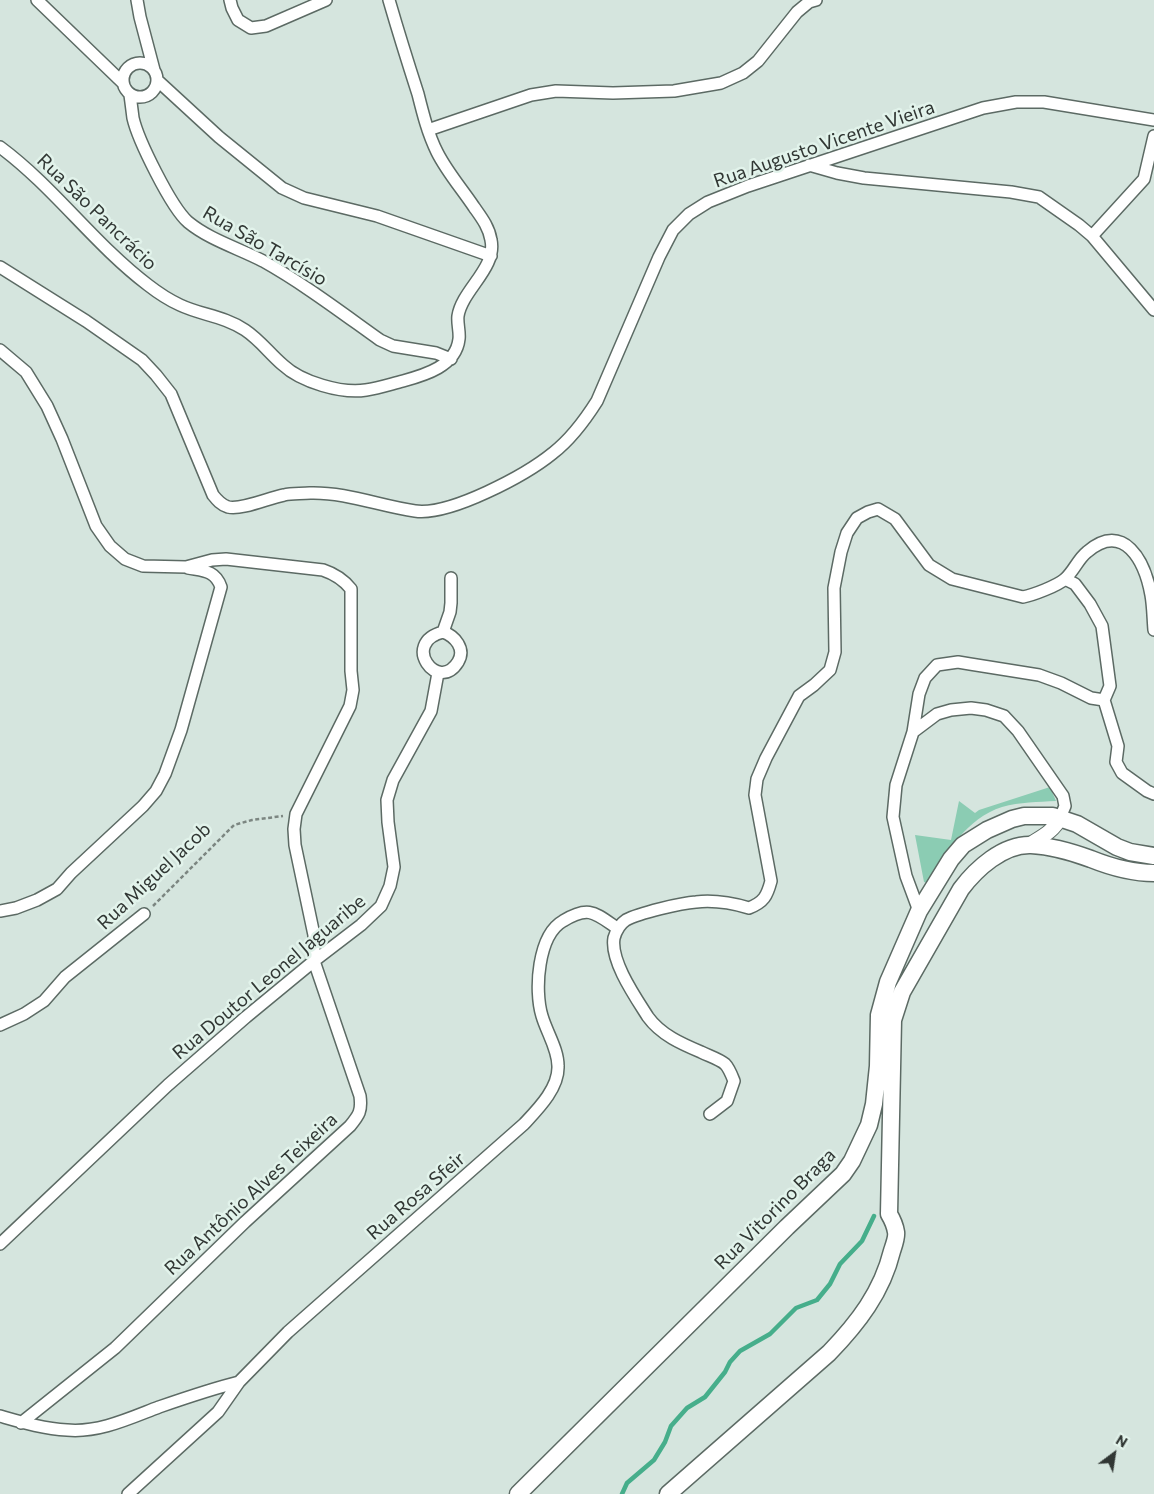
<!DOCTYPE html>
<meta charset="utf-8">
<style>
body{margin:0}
#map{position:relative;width:1154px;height:1494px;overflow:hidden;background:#d5e5de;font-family:Commissioner,sans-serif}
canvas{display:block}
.north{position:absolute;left:1089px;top:1429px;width:50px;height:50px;-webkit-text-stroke:4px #e2f3eb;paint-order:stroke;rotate:31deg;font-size:14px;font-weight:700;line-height:20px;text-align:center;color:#313734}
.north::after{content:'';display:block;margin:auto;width:18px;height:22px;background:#313734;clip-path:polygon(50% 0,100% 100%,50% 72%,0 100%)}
</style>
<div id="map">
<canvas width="1154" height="1494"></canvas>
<div class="north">N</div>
</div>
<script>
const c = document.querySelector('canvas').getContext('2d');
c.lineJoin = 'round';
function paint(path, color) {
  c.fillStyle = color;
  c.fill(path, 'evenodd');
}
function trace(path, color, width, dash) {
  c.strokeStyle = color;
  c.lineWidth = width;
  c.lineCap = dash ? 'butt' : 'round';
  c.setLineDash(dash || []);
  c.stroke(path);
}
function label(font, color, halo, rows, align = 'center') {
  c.font = font + ' Commissioner,sans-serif';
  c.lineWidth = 5;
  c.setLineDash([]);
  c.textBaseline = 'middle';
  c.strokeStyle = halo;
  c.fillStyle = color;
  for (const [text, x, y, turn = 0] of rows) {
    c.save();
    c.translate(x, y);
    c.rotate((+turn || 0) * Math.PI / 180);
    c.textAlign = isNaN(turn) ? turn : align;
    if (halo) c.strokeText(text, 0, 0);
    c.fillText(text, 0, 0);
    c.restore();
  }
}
paint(new Path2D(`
 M1050 787 1056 801C1038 802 1020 802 1002 807 967 818 946 853 928 883L924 882 915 835 951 840 959 801 975 813 979 810Z`), '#8bccb3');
trace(new Path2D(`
 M622 1494 627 1483 654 1460 665 1442 671 1426 687 1408 705 1397 725 1372 730 1362 740 1351 770 1334 796 1308 817 1300 830 1284 840 1264 862 1241 874 1216`), '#46ae8b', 4.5);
const minor = new Path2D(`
 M37 0 123 83
 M137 0 140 17 154 70
 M230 0 232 8 238 20 251 28 266 26 326 0
 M123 80a17 17 0 1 1 34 0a17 17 0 1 1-34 0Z
 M157 80 219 137 282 188 304 198 377 216 491 256
 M130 95C131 102 132 110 133 118 138 140 171 207 188 222 210 240 238 248 263 261 304 284 342 313 380 340L393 346 436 353 451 359
 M428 130 531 95 556 91 613 93 674 91 721 83 743 73 758 61 797 12 809 2 816 0
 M0 147C54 187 94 244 148 285 157 292 169 300 180 305 201 315 224 316 245 330 260 340 270 354 283 365 301 382 342 394 366 390 379 388 391 384 403 381 425 375 456 366 459 339 460 332 457 323 458 316 462 290 497 268 491 240 489 227 481 217 474 207 462 189 447 172 437 152 428 134 423 114 418 94 408 63 398 31 389 0
 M809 165 837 173 864 178 1011 192 1039 197 1079 225 1092 236 1154 310
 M1092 236 1144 179 1154 136
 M0 267 86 321 142 360 156 375 171 394 213 495C217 500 221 505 228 507 243 510 268 498 284 495 292 493 301 494 310 493 346 492 380 506 415 511 450 516 526 475 553 453 571 439 585 420 597 401L659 257 673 230 689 214 708 202 748 186 983 108 1016 102H1044L1154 120
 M0 350 26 372 47 406 62 439 96 526 110 546 125 559 143 566 186 567 212 560 226 559 323 570C335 574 343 579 351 589V671L353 690 350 706 296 814 294 829 295 845 314 935V961L360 1096C362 1111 359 1115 350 1126L245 1222 115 1348 21 1423
 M1065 579 1075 584 1090 604 1102 626 1110 686 1104 700
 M443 632C455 636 466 649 458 662 438 694 400 643 443 632Z
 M443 632 450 612 451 603V578
 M1104 700 1118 746 1116 762 1122 773 1147 791 1154 794
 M913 732 937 714 951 710 971 708 986 710 1004 716 1018 731 1063 796 1065 806 1060 818
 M0 911 16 908 37 900 57 889 71 873 143 806 156 791 165 774 181 730 221 587C215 570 203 571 188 568
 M919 911 906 876 893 817 896 785 913 732 919 694 925 678 937 665 958 662 970 664 1039 675 1061 683 1091 698 1104 700
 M0 1025 24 1014 44 1001 65 977 144 914
 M710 1114 727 1101 734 1081C732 1076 729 1068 725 1064 719 1059 709 1056 701 1052 682 1044 661 1035 648 1017 636 998 610 961 614 938 616 931 620 924 626 920 639 913 681 903 696 902 713 900 732 903 749 908 764 902 767 896 771 881L755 795 757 779 766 758 799 696 814 685 830 670 835 652 834 588 841 552 847 533 857 518 868 512 878 509 895 519 929 565 952 579 1023 597C1033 595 1057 586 1065 579 1074 571 1078 559 1087 552 1124 520 1145 562 1151 595 1153 606 1153 618 1154 630
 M0 1244 168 1085 246 1017 314 961 361 925 381 906 390 886 394 867 388 822 387 800 393 780 431 711 438 673
 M0 1416C21 1422 44 1429 67 1430 99 1433 130 1418 159 1407 185 1398 211 1389 239 1382
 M128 1494 218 1412 239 1382 288 1332 524 1124C538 1109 559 1088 558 1066 558 1049 547 1033 542 1016 534 990 538 935 563 921 589 905 595 913 617 928`);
const tertiary = new Path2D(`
 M1029 845C1041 837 1053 832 1060 818`);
const secondary = new Path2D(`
 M518 1494 787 1227 843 1174 852 1161 869 1125 874 1104 878 1066 879 1015 888 982 919 911 951 859 963 845 987 830 1012 819 1024 816H1053L1077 824 1117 847 1130 852 1154 856
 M668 1494 829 1353C858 1323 882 1292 892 1251 894 1245 897 1237 896 1232 895 1226 892 1219 889 1214L893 1020 902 992 961 889C976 869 1003 844 1031 845 1051 846 1072 852 1091 859 1111 867 1132 873 1154 873`);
trace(minor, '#5c6a64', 14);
trace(tertiary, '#5c6a64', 16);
trace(secondary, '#5c6a64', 19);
trace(new Path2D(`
 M153 906 234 825 252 820 283 816`), '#7c8681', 2.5, [4, 2.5]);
trace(minor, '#fff', 11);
trace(tertiary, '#fff', 14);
trace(secondary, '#fff', 16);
label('19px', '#313734', '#e2f3eb', [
 ["Rua Augusto Vicente Vieira",824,144,-19],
 ["Rua São Pancrácio",97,212,44],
 ["Rua São Tarcísio",265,246,30],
 ["Rua Miguel Jacob",154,876,-43],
 ["Rua Doutor Leonel Jaguaribe",269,977,-40],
 ["Rua Antônio Alves Teixeira",251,1194,-43],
 ["Rua Rosa Sfeir",416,1196,-41],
 ["Rua Vitorino Braga",775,1209,-45]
]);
</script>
